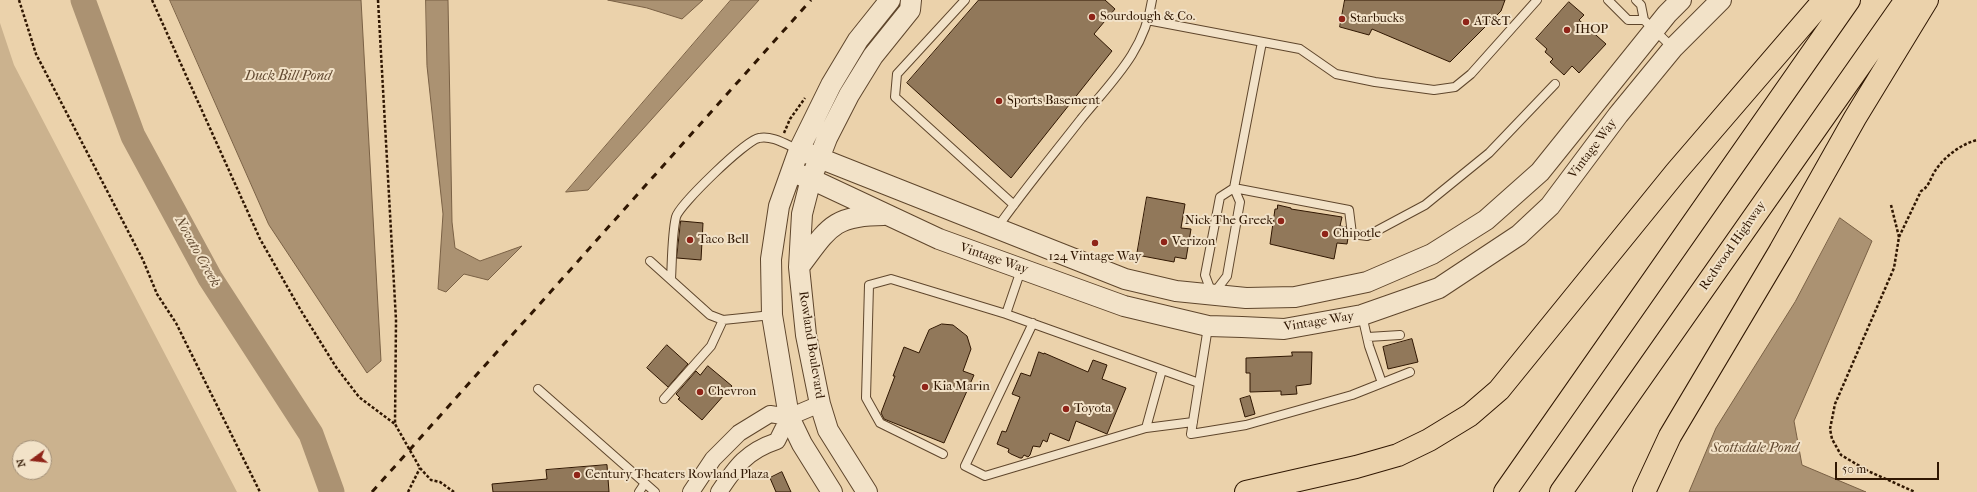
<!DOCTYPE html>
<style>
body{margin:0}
#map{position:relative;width:1977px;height:492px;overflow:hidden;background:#ebd2ab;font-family:"IM FELL French Canon",serif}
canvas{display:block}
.north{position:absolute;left:12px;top:440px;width:40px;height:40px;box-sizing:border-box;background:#f2e2c8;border:1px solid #a49179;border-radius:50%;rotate:255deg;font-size:11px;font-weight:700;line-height:16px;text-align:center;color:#301702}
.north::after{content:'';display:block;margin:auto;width:14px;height:18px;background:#8f2418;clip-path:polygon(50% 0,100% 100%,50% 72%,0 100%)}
.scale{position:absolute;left:1835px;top:462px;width:104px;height:18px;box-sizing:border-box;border:2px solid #301702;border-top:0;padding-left:5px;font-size:12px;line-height:14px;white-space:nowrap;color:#301702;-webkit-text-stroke:3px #f2e2c8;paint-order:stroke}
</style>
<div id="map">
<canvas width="1977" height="492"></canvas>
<div class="north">N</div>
<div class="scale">50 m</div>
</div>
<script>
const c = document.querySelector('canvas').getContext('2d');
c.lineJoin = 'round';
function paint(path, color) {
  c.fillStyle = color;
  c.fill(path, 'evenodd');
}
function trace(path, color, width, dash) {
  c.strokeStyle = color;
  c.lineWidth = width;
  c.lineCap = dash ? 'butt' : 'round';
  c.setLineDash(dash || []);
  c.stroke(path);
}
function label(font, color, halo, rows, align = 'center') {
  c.font = font + ' "IM FELL French Canon",serif';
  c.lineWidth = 4;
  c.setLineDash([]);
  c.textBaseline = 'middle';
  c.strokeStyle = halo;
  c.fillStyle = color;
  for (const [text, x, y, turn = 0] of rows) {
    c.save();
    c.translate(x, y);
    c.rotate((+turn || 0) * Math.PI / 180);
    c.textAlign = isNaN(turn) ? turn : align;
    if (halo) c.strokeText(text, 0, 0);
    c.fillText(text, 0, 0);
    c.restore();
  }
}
paint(new Path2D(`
 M0 23 14 65 237 492H0ZM20 448H44V472H20Z`), '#cbb28e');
const water = new Path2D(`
 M170 0H361L381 361 367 373 269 225Z
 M426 0H448L452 222 455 248 480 261 522 246 488 280 464 274 446 292 438 289 443 214 427 66Z
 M608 0H703L682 19 647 8Z
 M731 0H759L588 190 566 192Z
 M1840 218 1872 241 1794 421 1802 465 1866 492H1689L1716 428 1795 302Z`);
paint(water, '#ab9272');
trace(water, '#7a6145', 1);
trace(new Path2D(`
 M83 0 133 136 210 278 311 434 332 492`), '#ab9272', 25);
const building = new Path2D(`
 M979 0H1105L1115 9 1094 34 1112 51 1011 178 907 83Z
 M1345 0H1505L1501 11 1450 62 1372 29 1369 35 1340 27Z
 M1569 2 1584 15 1579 20 1606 44 1579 73 1572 66 1564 75 1550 62 1553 59 1545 52 1547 49 1536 39Z
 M1147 197 1185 204 1181 228 1191 229 1186 259 1175 257 1174 262 1137 255Z
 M1278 205 1291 208V209L1342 217 1340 226 1346 227 1348 238 1347 244 1337 243 1334 259 1270 244 1275 209H1277Z
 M681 221 703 223 701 260 677 258Z
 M942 324 953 325 967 336 971 349 963 371 974 375 944 443 884 419 881 413 895 376H893L904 347 919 353 929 330Z
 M1412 339 1418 362 1388 369 1383 347Z
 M667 345 688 364 668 387 647 368Z
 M1039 352 1044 354V353L1088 372 1093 360 1107 365 1102 379 1126 388 1107 434 1076 421 1069 441 1050 433 1047 442 1043 440 1040 447 1033 446 1030 455 1028 457 1024 455 1022 458H1020L1011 454 1008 452 1009 449 997 444 1002 431 1006 432 1020 397 1012 394 1021 373 1030 376Z
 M1292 352H1312L1311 384 1296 386 1297 394 1281 395V391L1250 392V373H1246V358L1292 356Z
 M708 366 732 386 702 420 678 399 680 398 676 394 696 371 700 375Z
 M1250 396 1255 414 1245 417 1240 399Z
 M607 465 609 492H493L492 484 547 479 546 470Z
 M782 472 791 492H776L770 478Z`);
paint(building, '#91785a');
trace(building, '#301702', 1);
const service = new Path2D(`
 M965 0 897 74 895 97 1014 205
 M1608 0 1628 20H1644
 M1636 0 1641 5 1644 20 1673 48
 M1147 20 1300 49 1336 74 1375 82 1434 90 1455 87 1471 74 1537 0
 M997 228C1023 191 1053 155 1081 119 1112 81 1145 51 1152 0
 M650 261 710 315 723 320 772 315
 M1021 270 1006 314 1199 383
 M671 279C672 262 672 233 676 217 679 205 746 140 759 138 772 135 787 145 799 150
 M1214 293 1227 276 1240 202 1234 188 1262 42
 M1212 294 1205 275 1220 197 1234 188 1349 210 1352 234 1367 236 1425 205 1489 153 1555 84
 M1362 315 1369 346 1382 383
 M1033 323 965 466 985 476 1146 428 1162 370
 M1208 327 1191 434 1246 425 1352 395 1410 372
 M1368 337 1400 335
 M538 389 655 492
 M664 399 711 346 723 320
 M1146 428 1193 422
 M943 454 880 423 866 398 869 285 891 279 1006 314
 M639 492 645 483`);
const minor = new Path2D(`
 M691 492 713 459 739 433 770 414 789 417 820 404
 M719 492C736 466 747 451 777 441L789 417`);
const tertiary = new Path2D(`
 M799 150 1125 279 1176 291 1246 298 1295 297 1367 282 1432 254 1486 220 1540 172 1667 14 1681 0
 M792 172 811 179 939 239 1124 306 1208 326 1242 327 1284 329 1362 315 1439 288 1519 235 1550 206 1618 115 1673 48 1721 0
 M799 267C828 229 832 215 884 215
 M832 492 802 444 789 417 772 315 771 259 779 206 799 150 831 85 858 40 890 0
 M867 492 828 430 820 404 806 335 799 267 802 214 811 179 827 138 849 95 873 56 910 10 911 0`);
const motorway = new Path2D(`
 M1246 492 1356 467 1398 455 1429 440 1470 415 1499 390 1676 172 1818 7 1829 0
 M1505 492 1849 0
 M1561 492 1906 0
 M1644 492 1670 436 1780 251 1855 118 1927 0`);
trace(service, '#5f462c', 10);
trace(minor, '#5f462c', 18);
trace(tertiary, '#5f462c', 22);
trace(motorway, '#301702', 24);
trace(new Path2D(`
 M19 0 36 54 143 260 157 294 176 323 260 492
 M152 0 260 239 300 309 336 367 359 397 395 424
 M378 0 396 320 395 424 420 468 431 480 440 482 454 492
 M784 133 790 119 805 98
 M1891 205 1899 237 1894 268 1835 404 1830 429 1832 439 1841 455 1868 471 1915 492
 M1899 237 1921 191C1929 187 1930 179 1935 171 1944 157 1961 144 1977 140
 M408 492 420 468`), '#301702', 2.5, [3, 2]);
trace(service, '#f2e2c8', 8);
trace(minor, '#f2e2c8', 16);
trace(tertiary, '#f2e2c8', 20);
trace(motorway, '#ebd2ab', 22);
trace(new Path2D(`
 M372 492 811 0`), '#301702', 3, [7, 7]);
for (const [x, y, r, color] of [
 [1092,17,4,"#8f2418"],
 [1342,19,4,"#8f2418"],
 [1466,22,4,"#8f2418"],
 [1567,30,4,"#8f2418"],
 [999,101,4,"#8f2418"],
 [1281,221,4,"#8f2418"],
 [1325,234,4,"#8f2418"],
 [690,240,4,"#8f2418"],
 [1164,242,4,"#8f2418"],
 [1095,243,4,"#8f2418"],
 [925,387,4,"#8f2418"],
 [700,392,4,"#8f2418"],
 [1066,409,4,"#8f2418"],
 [577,475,4,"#8f2418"]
]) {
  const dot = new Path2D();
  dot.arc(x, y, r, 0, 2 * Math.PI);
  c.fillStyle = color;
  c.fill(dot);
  trace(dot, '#f2e2c8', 1.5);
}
label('13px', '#301702', '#f2e2c8', [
 ["Sourdough & Co.",1100,17],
 ["Starbucks",1350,19],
 ["AT&T",1474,22],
 ["IHOP",1575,30],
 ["Sports Basement",1007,101],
 ["Nick The Greek",1273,221,"right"],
 ["Chipotle",1333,234],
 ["Taco Bell",698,240],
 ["Verizon",1172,242],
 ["124 Vintage Way",1095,257,"center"],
 ["Kia Marin",933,387],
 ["Chevron",708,392],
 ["Toyota",1074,409],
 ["Century Theaters Rowland Plaza",585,475]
], 'left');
label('13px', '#301702', '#f2e2c8', [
 ["Vintage Way",1593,149,-53],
 ["Redwood Highway",1733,246,-55],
 ["Vintage Way",994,259,19],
 ["Vintage Way",1319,322,-9],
 ["Rowland Boulevard",811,345,81]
]);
label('italic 14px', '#61482f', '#f2e2c8', [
 ["Duck Bill Pond",288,77],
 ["Novato Creek",197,252,61],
 ["Scottsdale Pond",1755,449]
]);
</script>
